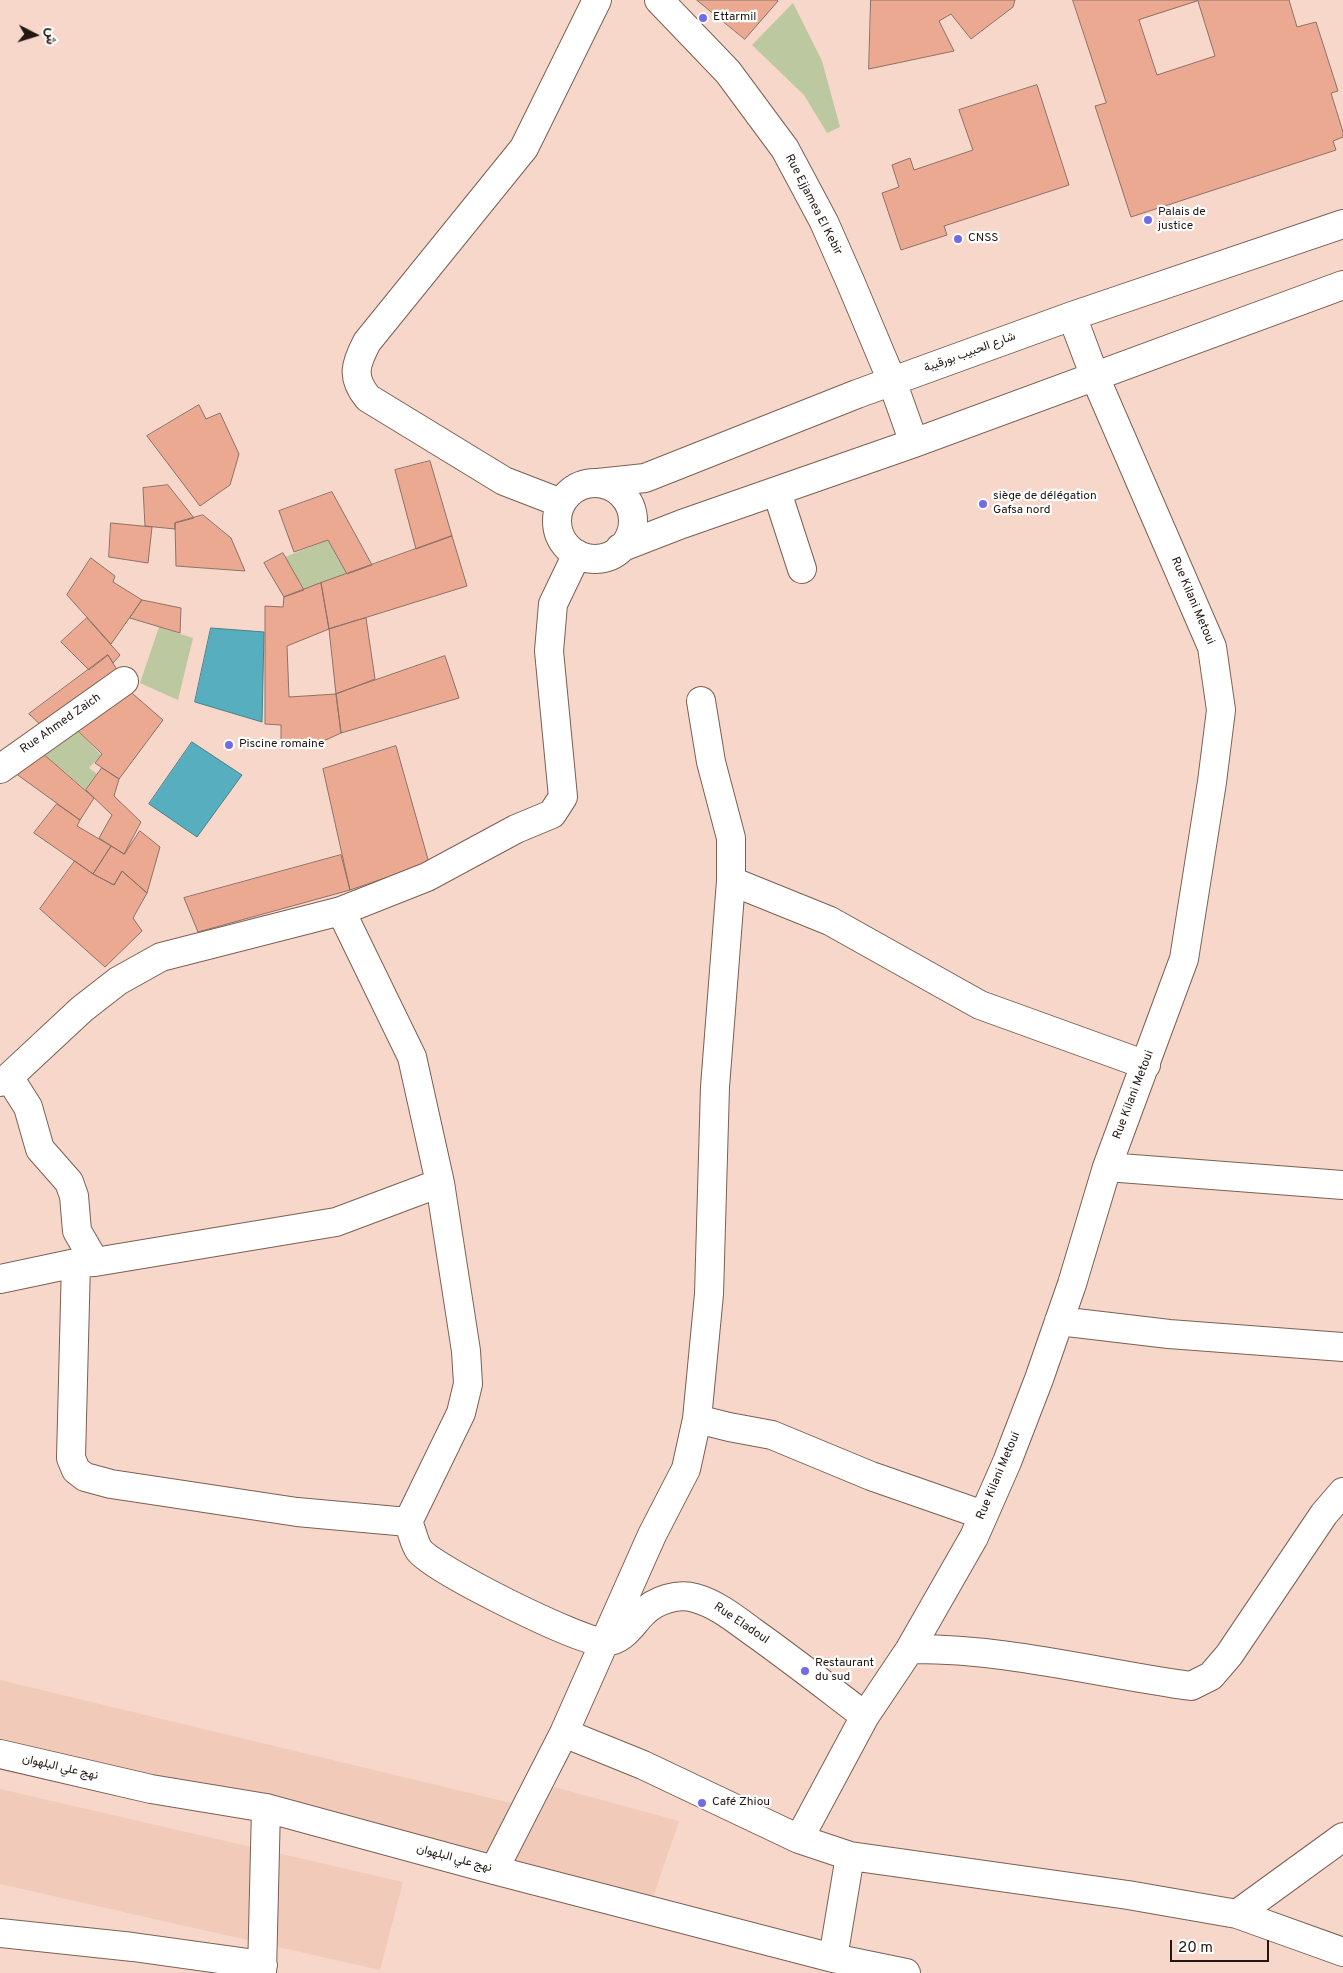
<!DOCTYPE html>
<meta charset="utf-8">
<style>
body{margin:0}
#map{position:relative;width:1343px;height:1973px;overflow:hidden;background:#f6d7c9;font-family:Overpass,Vazirmatn,sans-serif}
canvas{display:block}
.north{position:absolute;left:10px;top:10px;width:50px;height:50px;-webkit-text-stroke:4px #fff;paint-order:stroke;rotate:95deg;font-size:14px;font-weight:700;line-height:20px;text-align:center;color:#221712}
.north::after{content:'';display:block;margin:auto;width:18px;height:22px;background:#221712;clip-path:polygon(50% 0,100% 100%,50% 72%,0 100%)}
.scale{position:absolute;left:1170px;top:1940px;width:99px;height:22px;box-sizing:border-box;border:2px solid #221712;border-top:0;padding-left:6px;font-size:15px;line-height:18px;white-space:nowrap;color:#221712;-webkit-text-stroke:4px #fff;paint-order:stroke}
</style>
<div id="map">
<canvas width="1343" height="1973"></canvas>
<div class="north">ش</div>
<div class="scale">20 m</div>
</div>
<script>
const c = document.querySelector('canvas').getContext('2d');
c.lineJoin = 'round';
function paint(path, color) {
  c.fillStyle = color;
  c.fill(path, 'evenodd');
}
function trace(path, color, width, dash) {
  c.strokeStyle = color;
  c.lineWidth = width;
  c.lineCap = dash ? 'butt' : 'round';
  c.setLineDash(dash || []);
  c.stroke(path);
}
function label(font, color, halo, rows, align = 'center') {
  c.font = font + ' Overpass,Vazirmatn,sans-serif';
  c.lineWidth = 4.5;
  c.setLineDash([]);
  c.textBaseline = 'middle';
  c.strokeStyle = halo;
  c.fillStyle = color;
  for (const [text, x, y, turn = 0] of rows) {
    c.save();
    c.translate(x, y);
    c.rotate((+turn || 0) * Math.PI / 180);
    c.textAlign = isNaN(turn) ? turn : align;
    if (halo) c.strokeText(text, 0, 0);
    c.fillText(text, 0, 0);
    c.restore();
  }
}
paint(new Path2D(`
 M0 1680 511 1803 487 1861 0 1745Z
 M554 1787 679 1821 653 1897 509 1872Z
 M0 1789 403 1882 380 1970 0 1884Z`), '#f1cab9');
paint(new Path2D(`
 M793 3 822 61 840 127 827 133 804 95 752 45Z
 M328 540 347 574 304 590 285 557Z
 M159 627 193 638 178 700 140 683Z
 M75 728 101 755 89 768 97 774 86 790 41 752Z`), '#bcc89f');
const water = new Path2D(`
 M211 628 264 632 262 722 195 702Z
 M192 742 242 775 197 837 149 804Z`);
paint(water, '#57aebe');
trace(water, '#47818a', 1);
const building = new Path2D(`
 M697 0H777L778 1 745 39Z
 M871 0H1015L1013 7 971 39 951 14 939 21 954 51 869 69Z
 M1073 0H1289L1297 27 1316 22 1338 91 1331 93 1343 132V137L1333 141 1336 150 1131 217 1095 106 1106 103ZM1198 1 1215 56 1157 75 1139 20Z
 M1037 85 1069 185 944 226 947 235 901 250 882 193 899 187 892 165 910 158 914 170 973 150 959 110Z
 M199 405 206 419 220 413 239 454 230 485 200 506 147 436Z
 M430 461 452 536 416 549 395 470Z
 M168 485 194 518 175 523V529L145 526 143 488Z
 M332 492 372 565 347 574 328 540 294 552 279 511Z
 M203 515 231 538 245 571 176 566 175 523Z
 M111 523 152 527 148 563 109 557Z
 M452 536 467 586 329 629 321 583Z
 M283 553 304 590 284 597 264 563Z
 M91 558 115 576 113 582 142 600 111 644 67 595Z
 M321 583 329 629 287 646 289 697 336 694 341 733 317 744 281 743V725L265 724V606L283 607 284 597Z
 M142 600 181 608 180 633 130 618Z
 M87 618 120 655 113 663 108 655 89 670 61 642Z
 M366 618 375 679 336 694 329 629Z
 M108 655 119 673 44 728 29 714Z
 M445 656 459 698 341 733 336 694Z
 M126 688 163 720 119 779 95 763 102 754 75 728Z
 M396 746 429 863 350 890 323 769Z
 M41 752 94 798 80 820 15 773Z
 M102 768 119 779 114 796 141 822 124 854 99 838 112 815 86 790Z
 M57 804 80 820 77 826 111 846 93 874 34 833Z
 M140 831 160 847 147 893 122 871 114 885 93 874 111 846 124 854Z
 M341 855 350 890 198 932 184 898Z
 M75 861 93 874 114 885 122 871 147 893 133 918 142 931 105 967 40 909Z`);
paint(building, '#eca991');
trace(building, '#8e7167', 1);
const minor = new Path2D(`
 M659 0 728 72 785 149 824 222 850 281 892 381 914 443
 M598 483 645 478 857 394 1072 316 1343 224
 M557 521a38 38 0 1 1 76 0a38 38 0 1 1-76 0Z
 M777 492 802 569
 M561 503 504 481 368 398C351 377 355 365 367 342L524 148 597 0
 M620 548 682 524 914 443 1343 285
 M0 769 124 681
 M731 881 830 921 980 1005 1146 1065
 M341 911 412 1057 440 1183
 M9 1077 28 1107 40 1149 69 1182 74 1196 77 1231 95 1262
 M0 1082 9 1077 82 1009 118 981 161 957 341 911 427 877 516 829 552 814 563 797 549 651 553 604 577 554
 M1107 1167 1343 1185
 M76 1263 71 1458 76 1470 85 1477 111 1484 297 1512 408 1522
 M0 1279 76 1263 95 1262 336 1222 440 1183 466 1351 468 1384 461 1413 408 1522C412 1530 414 1543 419 1550 433 1569 583 1644 605 1642 624 1640 631 1625 643 1613 655 1600 678 1593 695 1598 717 1604 735 1619 753 1632 791 1659 828 1688 865 1716
 M1059 1321 1169 1334 1343 1347
 M697 1419 729 1427 772 1435 871 1476 983 1515
 M910 1649C1005 1648 1097 1673 1191 1686L1211 1676 1229 1655 1324 1514 1343 1492
 M564 1733 643 1765 799 1839 850 1856
 M0 1754 151 1789 266 1808 494 1870 833 1958 906 1973
 M799 1839 865 1716 910 1649 974 1537 1007 1462 1039 1379 1072 1284 1107 1167 1184 959 1212 782 1221 710 1212 647 1095 377 1072 316
 M494 1870 564 1733 652 1535 686 1469 697 1419 709 1294 715 1087 731 881V838L711 762 701 701
 M1237 1914 1343 1837
 M0 1933 133 1947 263 1965
 M833 1958 850 1856 1128 1895 1237 1914 1343 1952
 M262 1973 266 1808`);
trace(minor, '#7b6054', 30);
trace(minor, '#fff', 28);
for (const [x, y, r, color] of [
 [703,18,5,"#706be6"],
 [1148,220,5,"#706be6"],
 [958,239,5,"#706be6"],
 [983,504,5,"#706be6"],
 [229,745,5,"#706be6"],
 [805,1671,5,"#706be6"],
 [702,1803,5,"#706be6"]
]) {
  const dot = new Path2D();
  dot.arc(x, y, r, 0, 2 * Math.PI);
  c.fillStyle = color;
  c.fill(dot);
  trace(dot, '#fff', 2);
}
label('12px', '#221712', '#fff', [
 ["Ettarmil",713,18],
 ["Palais de",1158,213],
 ["justice",1158,227],
 ["CNSS",968,239],
 ["siège de délégation",993,497],
 ["Gafsa nord",993,511],
 ["Piscine romaine",239,745],
 ["Restaurant",815,1664],
 ["du sud",815,1678],
 ["Café Zhiou",712,1803]
], 'left');
label('12px', '#221712', '#fff', [
 ["Rue Ejjamea El Kebir",813,205,63],
 ["شارع الحبيب بورقيبة",970,353,-20],
 ["Rue Kilani Metoui",1192,601,67],
 ["Rue Ahmed Zaich",61,724,-35],
 ["Rue Kilani Metoui",1134,1095,-69],
 ["Rue Kilani Metoui",999,1476,-67],
 ["Rue Eladoul",741,1624,34],
 ["نهج علي البلهوان",60,1768,13],
 ["نهج علي البلهوان",454,1859,15]
]);
</script>
